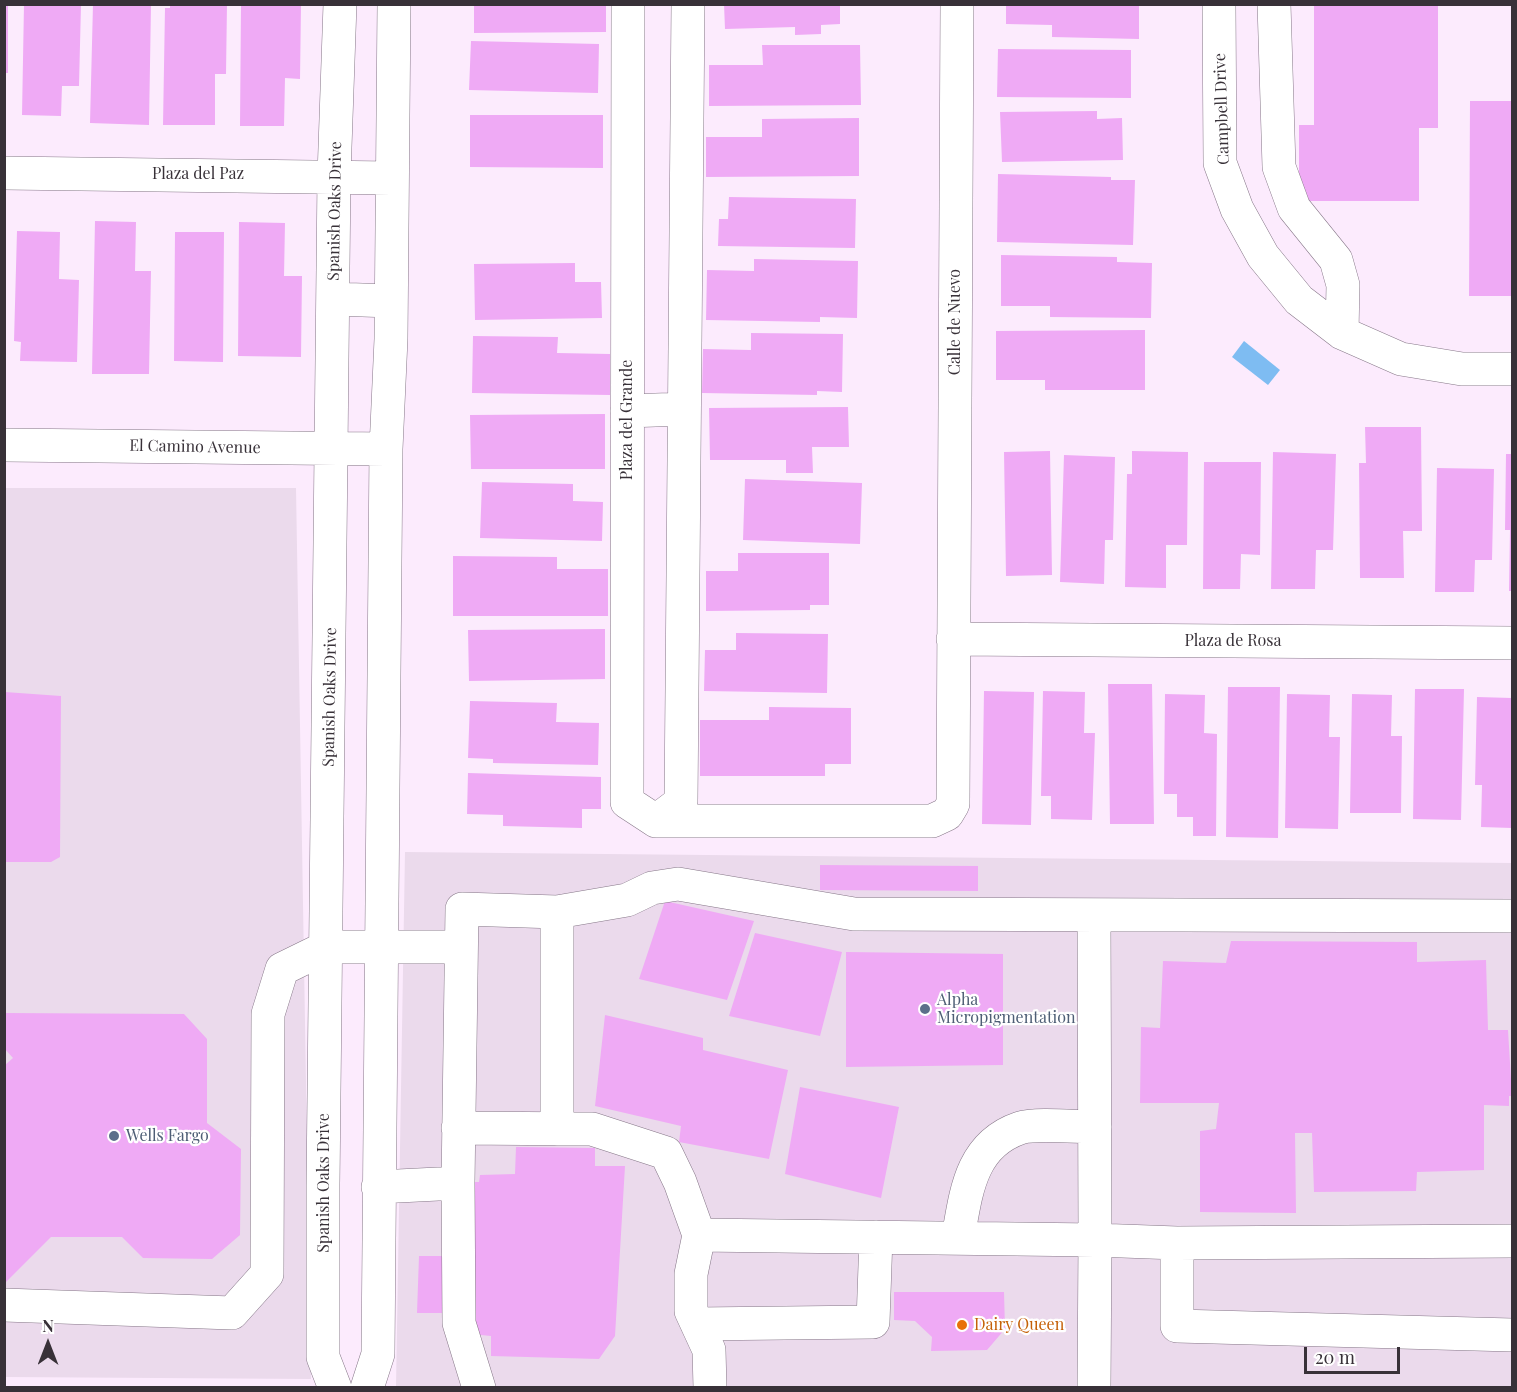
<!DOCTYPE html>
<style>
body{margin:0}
#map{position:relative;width:1517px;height:1392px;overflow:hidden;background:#fcebfd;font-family:"Playfair Display",serif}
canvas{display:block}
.frame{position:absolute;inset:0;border:6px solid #383138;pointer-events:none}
.north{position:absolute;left:18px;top:1314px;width:60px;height:60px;-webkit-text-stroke:4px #fff;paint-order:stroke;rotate:0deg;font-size:16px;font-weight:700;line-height:24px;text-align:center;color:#383138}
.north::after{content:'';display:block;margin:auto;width:21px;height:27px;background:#383138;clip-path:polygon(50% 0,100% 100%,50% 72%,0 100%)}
.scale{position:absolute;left:1304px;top:1347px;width:96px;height:27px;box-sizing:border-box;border:3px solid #383138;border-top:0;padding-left:8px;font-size:18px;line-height:21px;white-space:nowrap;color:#383138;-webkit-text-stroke:4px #fff;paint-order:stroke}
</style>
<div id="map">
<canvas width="1517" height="1392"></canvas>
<div class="frame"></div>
<div class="north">N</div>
<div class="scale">20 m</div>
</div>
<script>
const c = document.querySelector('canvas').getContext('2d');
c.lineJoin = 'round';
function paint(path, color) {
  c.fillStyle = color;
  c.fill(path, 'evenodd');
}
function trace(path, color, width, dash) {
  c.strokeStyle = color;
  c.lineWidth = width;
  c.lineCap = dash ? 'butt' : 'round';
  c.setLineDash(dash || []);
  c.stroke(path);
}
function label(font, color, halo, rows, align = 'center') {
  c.font = font + ' "Playfair Display",serif';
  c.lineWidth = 4.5;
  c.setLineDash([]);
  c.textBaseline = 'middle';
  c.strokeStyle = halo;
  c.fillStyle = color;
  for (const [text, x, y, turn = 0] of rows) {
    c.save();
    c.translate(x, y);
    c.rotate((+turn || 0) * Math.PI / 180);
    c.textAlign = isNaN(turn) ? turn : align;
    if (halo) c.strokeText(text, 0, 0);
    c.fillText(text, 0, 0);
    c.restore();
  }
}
paint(new Path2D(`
 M5 488H296L311 1379 5 1377Z
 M405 852 1512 863V1387L396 1386Z`), '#ebdaec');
paint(new Path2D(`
 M1244 341 1280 370 1268 385 1232 357Z`), '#7ebcf2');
paint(new Path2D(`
 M4 4H8V73H4Z
 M24 4H81L79 86H62L61 116 22 115Z
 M93 4H151L149 125 90 123Z
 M170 4H227L226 74H215V125H163L165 8H170Z
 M241 4H301L300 79 285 78 284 126H240Z
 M474 4H606V32L474 33Z
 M724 4H840V24L821 25V34L795 35V27L725 29Z
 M1006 4H1139V39L1052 37V25L1006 24Z
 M1314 4H1438V128H1419V201H1299V125H1314Z
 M471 41 599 44 598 93 469 90Z
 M762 45H860L861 105 709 106V65H763Z
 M998 49 1131 50V98L997 97Z
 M1470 101H1512V296H1469Z
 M1097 111V119L1122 118 1123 160 1002 162 1000 112Z
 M470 115H603V168L470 167Z
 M859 118V176L706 177V137H762V119Z
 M998 174 1111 177V180H1135L1133 245 997 242Z
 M729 197 856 199 855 248 718 246 719 219H728Z
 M95 221 136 222 135 271H151L149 374H92Z
 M239 222 285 223 284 276H302L301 357 238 356Z
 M17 231 60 232 59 279 79 280 77 362 20 361 21 342 14 341Z
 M175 232H224L223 362 174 361Z
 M1001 255 1117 257V262L1152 263 1151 318 1050 317V306H1001Z
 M754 259 858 261 857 318 820 317V322L706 320 707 270 754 271Z
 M575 263V282H601L602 318 475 320 474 264Z
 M1145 330V390H1045V380H996V331Z
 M751 333 843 334 842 392 817 391V395L702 393 703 349 751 350Z
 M473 336 558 337 557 353 610 354V395L472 393Z
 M848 407 849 447H812L813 473H786V460H710L709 408Z
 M605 414V469H471L470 415Z
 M1365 427H1421L1422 531H1403L1404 578H1360L1359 463H1366Z
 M1050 451 1052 575 1006 576 1004 452Z
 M1132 451 1188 452 1187 545H1166V588L1125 587 1127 474H1132Z
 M1273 452 1336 454 1333 550H1316L1315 589H1271Z
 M1506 454H1512V591H1509L1510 530H1505Z
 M1064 455 1115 457 1113 540H1105L1104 584 1060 582Z
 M1204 462H1261L1260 555 1241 554 1240 589H1203Z
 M1437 468 1494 469 1492 560H1475L1474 592H1435Z
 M745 479 862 483 860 544 743 540Z
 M482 482 573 484V501L603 502 602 541 480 538Z
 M738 553H829V605H810V610L706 611V571H738Z
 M453 556 557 557V569H608V616H453Z
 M605 629V679L469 681 468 630Z
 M736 633 828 634 827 693 704 691 705 650H736Z
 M1108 684H1152L1154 824H1110Z
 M1228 687H1280L1278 838 1226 837Z
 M1415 689H1464L1461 820 1413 819Z
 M984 691 1034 692 1031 825 982 824Z
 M1043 691 1085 692 1084 733H1095L1092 820 1051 819V796H1041Z
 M5 692 61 696 60 857 51 862H5Z
 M1165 694 1205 695 1204 733 1217 734 1216 836H1193V817H1177V794H1164Z
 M1287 694 1330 695 1329 737H1340L1338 829 1285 828Z
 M1352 694 1392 695 1391 736H1402L1401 813H1350Z
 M1477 697 1512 698V828L1481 827 1482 785H1475Z
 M470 701 557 703 556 722 599 723 598 765 493 763V759L468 758Z
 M769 707 851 708V764H825V776H700V720H769Z
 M468 773 601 777V809H582V828L503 826V815L467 814Z
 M820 865 978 866V891L820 890Z
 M665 901 754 921 727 1000 639 979Z
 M755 933 842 952 820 1036 729 1016Z
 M1231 941 1417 942V962L1486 960 1488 1030H1508L1512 1096H1509V1106L1484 1105V1170L1417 1172 1416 1191 1314 1192 1312 1133H1295L1296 1213 1200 1212V1131L1216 1129 1219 1103H1140L1141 1027 1160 1028 1163 961 1226 963Z
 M846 952 1003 954V1065L846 1067Z
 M4 1013 184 1014 207 1039V1123L241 1149 240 1235 212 1259 143 1258 122 1237H51L4 1284V1066L13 1058 4 1048Z
 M605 1015 703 1038V1050L788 1070 769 1159 679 1142 681 1126 595 1106Z
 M800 1087 899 1107 881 1198 785 1174Z
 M516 1147 595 1148V1166H625L615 1336 599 1359 491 1356V1336L471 1334V1313H417L419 1256H465L471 1182H479L480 1175 515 1174Z
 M894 1292H1004L1005 1329 987 1350 931 1351 932 1337 915 1321 894 1320Z`), '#efaaf5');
const minor = new Path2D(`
 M628 4 627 802 656 821
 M1219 4 1220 163 1237 209 1263 256 1299 300 1342 333 1401 359 1462 369H1512
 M1274 4 1279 167 1294 208 1336 260 1343 285 1342 333
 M4 173 391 178
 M334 299 391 301
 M627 411 684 409
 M4 445 386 449
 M953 639 1512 643
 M656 821H932L947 814 953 804 957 4
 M656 821 681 802 688 4
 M557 912V1129
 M458 1128 592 1129 666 1153 680 1182 699 1235 1095 1240 1094 915
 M378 1187 458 1183
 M699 1235 691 1274V1311L709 1350 710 1388
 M958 1238C966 1193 970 1145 1020 1128 1035 1123 1077 1127 1095 1127
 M1177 1243 1512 1241
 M4 1305 232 1313 267 1274 268 1014 282 969 327 947H460
 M697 1324 873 1322 876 1237
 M335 1388 323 1357V1185L334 176 340 4
 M367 1388 378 1354 386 449 391 339 394 4
 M479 1388 459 1323 458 1183 462 909 557 912 627 900 652 888 678 884 854 914 1512 916
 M1094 1388 1095 1240 1177 1243V1326L1512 1335`);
trace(minor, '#867788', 34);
trace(minor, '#fff', 33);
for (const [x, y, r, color] of [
 [925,1009,6,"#5c6f8a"],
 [114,1136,6,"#5c6f8a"],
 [962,1325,6,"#e8710a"]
]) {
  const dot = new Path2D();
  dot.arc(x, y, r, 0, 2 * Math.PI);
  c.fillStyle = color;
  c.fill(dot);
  trace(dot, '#fff', 2);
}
label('16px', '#383138', '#fff', [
 ["Campbell Drive",1222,109,-92],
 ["Plaza del Paz",198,174],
 ["Spanish Oaks Drive",335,211,-89],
 ["Calle de Nuevo",955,322,-90],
 ["Plaza del Grande",627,420,-90],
 ["El Camino Avenue",195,447,1],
 ["Plaza de Rosa",1233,641],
 ["Spanish Oaks Drive",330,697,-89],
 ["Spanish Oaks Drive",324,1183,-90]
]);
label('16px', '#4e5e75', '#fff', [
 ["Alpha",937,1000],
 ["Micropigmentation",937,1018],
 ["Wells Fargo",126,1136]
], 'left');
label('16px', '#c56008', '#fff', [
 ["Dairy Queen",974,1325]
], 'left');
</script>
